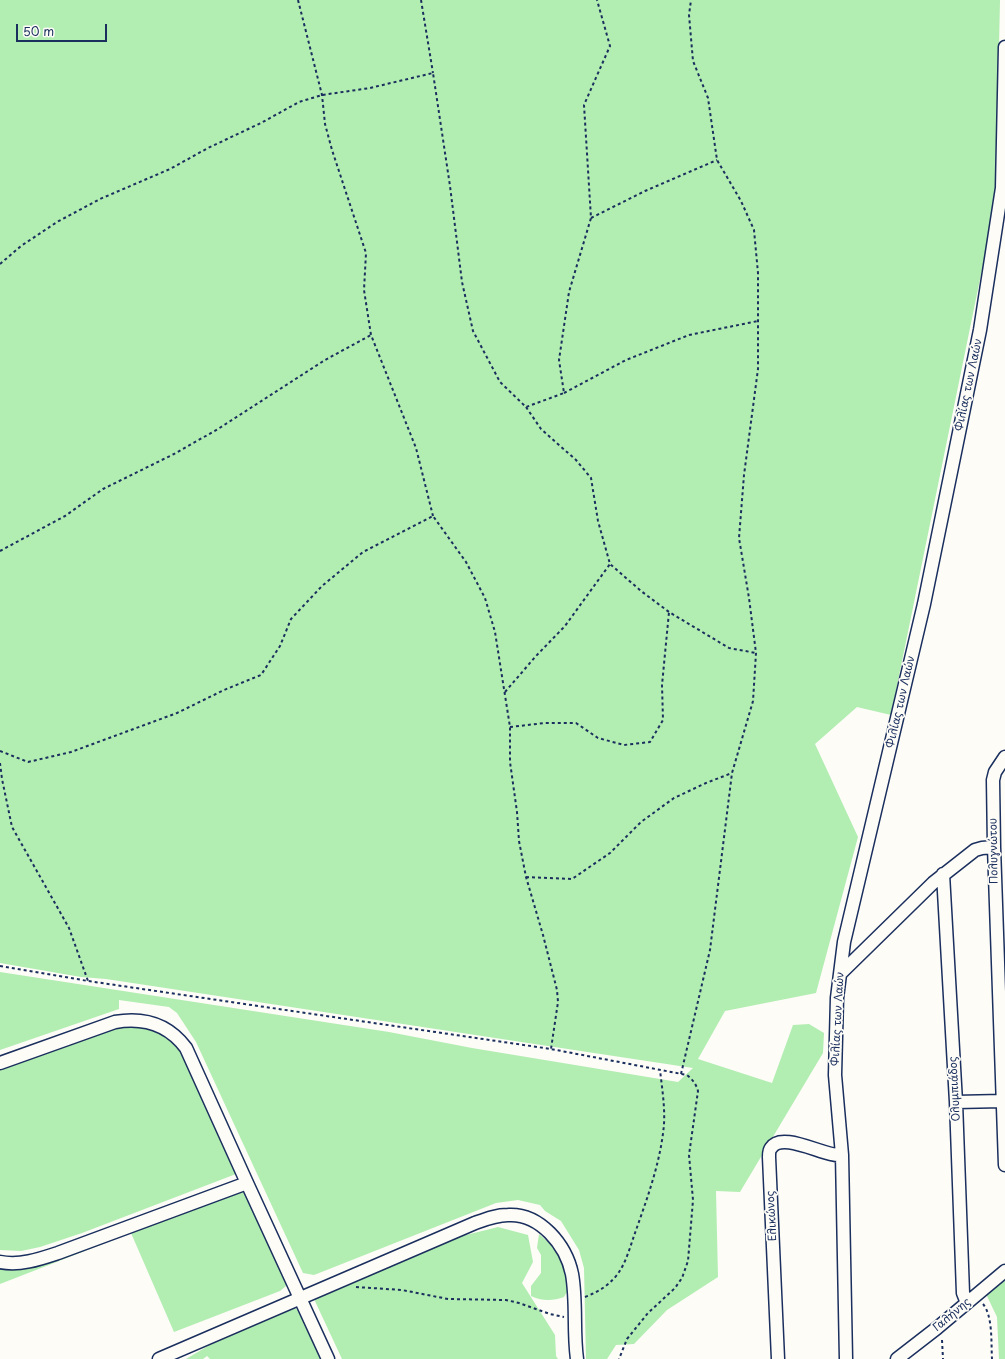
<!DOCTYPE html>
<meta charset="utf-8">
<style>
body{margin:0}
#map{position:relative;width:1005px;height:1359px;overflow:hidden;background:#fdfcf7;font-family:"Playpen Sans",sans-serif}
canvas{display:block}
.scale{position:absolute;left:16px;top:24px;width:91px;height:18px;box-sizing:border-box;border:2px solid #1b2f5e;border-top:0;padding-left:5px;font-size:12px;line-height:14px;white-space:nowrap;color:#1b2f5e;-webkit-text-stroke:3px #fdfcf7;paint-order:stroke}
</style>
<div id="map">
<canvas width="1005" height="1359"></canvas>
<div class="scale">50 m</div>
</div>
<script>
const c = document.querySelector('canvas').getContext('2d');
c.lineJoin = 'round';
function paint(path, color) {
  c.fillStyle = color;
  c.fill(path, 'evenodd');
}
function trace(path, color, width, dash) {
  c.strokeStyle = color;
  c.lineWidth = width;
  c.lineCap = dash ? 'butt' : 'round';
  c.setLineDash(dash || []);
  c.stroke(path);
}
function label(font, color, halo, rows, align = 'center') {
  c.font = font + ' "Playpen Sans",sans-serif';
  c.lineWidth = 3.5;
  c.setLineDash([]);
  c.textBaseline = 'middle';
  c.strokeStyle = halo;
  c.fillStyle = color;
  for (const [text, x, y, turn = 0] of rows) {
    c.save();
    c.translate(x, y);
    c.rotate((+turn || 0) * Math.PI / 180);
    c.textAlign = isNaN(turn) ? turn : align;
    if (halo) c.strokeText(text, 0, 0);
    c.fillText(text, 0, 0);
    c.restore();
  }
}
paint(new Path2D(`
 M0 0H1000L996 186 989 235 891 715 857 707 815 744 858 837 816 993 725 1011 698 1059 772 1083 793 1025 809 1024 824 1033 823 1053 740 1192 716 1191 718 1277 667 1310 634 1344 616 1345 607 1359H586L584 1268 579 1250 561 1221 545 1211 540 1205 518 1200 496 1203 314 1275 303 1273 196 1042 177 1013 169 1007 119 1000V1009L0 1050V972L389 1032 472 1048 678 1082 693 1068 106 979 81 977 0 963Z
 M113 1026H132L148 1029 165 1034 183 1053 236 1174 82 1233 40 1247 21 1251 0 1250V1067Z
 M240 1191 244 1193 286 1279V1286L280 1291 174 1332 131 1233 0 1284V1266Z
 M498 1227 528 1235 533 1262 522 1283 555 1335 556 1356 558 1359H342L314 1299 462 1236Z
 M539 1234C544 1239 550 1243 555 1249 561 1257 569 1282 567 1292 567 1292 564 1297 564 1297 553 1301 541 1301 531 1296V1286L541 1273V1255L537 1248Z
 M1005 1278V1359H999L997 1317 986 1294Z
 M294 1308 300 1311 322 1359H210L207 1356 203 1359H186L213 1343 289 1309Z`), '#b2edb1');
const minor = new Path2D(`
 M1005 757 995 772 993 780 994 847 1005 1165
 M943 874 956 1102 963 1293 967 1303
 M840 974 933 883 975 850 982 848 994 847
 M0 1063 115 1022C144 1017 168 1024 186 1048L247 1183 328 1359
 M956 1102 1002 1101
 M0 1262C20 1266 40 1259 58 1253L247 1183
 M159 1359 475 1223C486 1219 496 1215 508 1215 540 1213 566 1245 572 1274 577 1302 573 1331 577 1359
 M778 1359 769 1157C769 1154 769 1150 771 1148 782 1130 827 1158 842 1155
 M846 1359 842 1155 835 1075 837 998 844 942 924 604 980 330 1002 188 1005 47
 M897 1359 937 1328 1005 1271`);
trace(minor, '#1b2f5e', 15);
trace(new Path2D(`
 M298 0 322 95 325 124 332 150 366 253 364 290 371 335 416 448 433 516
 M421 0 433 73
 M591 218 645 191 717 160
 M0 264 21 246 57 222 100 199 170 169 208 148 261 123 299 102 322 95 370 88 433 73 450 186 462 282 473 331 500 382 526 407 564 393 559 360 569 292 591 218 584 105 610 46 597 0
 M564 393 626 360 689 335 758 321
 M526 407 541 429 576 460 591 478 598 521 610 564 641 591 669 612 729 648 756 653
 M0 551 65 516 103 489 174 454 218 429 325 360 371 335
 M505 692 536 656 565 626 610 564
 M510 727 545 723H576L598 738 624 745 650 742 663 720 662 685 669 612
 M0 751 28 762 71 752 177 713 224 690 261 675 280 646 291 619 322 586 363 552 433 516 466 562 485 598 495 632 510 727V762L517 812 519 841 526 877 543 935 557 990 558 1002 551 1049
 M0 763 2 779 12 827 69 928 88 981
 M526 877 572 879 610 853 641 822 674 798 706 783 732 773
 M0 966 88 981 551 1049 687 1075C693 1080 696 1084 698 1091L689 1155 693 1200 688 1261 682 1278 675 1288 648 1313 627 1339 619 1359
 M681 1074 710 950 732 773 753 701 756 653 749 598 739 538 744 475 758 369V273L754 230 741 201 717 160 708 98 693 61 689 15 691 0
 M356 1287 402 1290 448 1299 506 1300 519 1303 550 1314 564 1317
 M585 1297C598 1292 608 1286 617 1275 626 1263 630 1247 635 1233 647 1199 661 1161 664 1124 665 1106 662 1088 660 1070
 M983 1304C993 1316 991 1343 992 1359
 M942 1340 943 1359`), '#1b2f5e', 2, [3, 3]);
trace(minor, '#fdfcf7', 12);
label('11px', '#1b2f5e', '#fdfcf7', [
 ["Φιλίας των Λαών",969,385,-78],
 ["Φιλίας των Λαών",901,702,-77],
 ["Πολυγνώτου",994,851,-91],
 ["Φιλίας των Λαών",838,1019,-87],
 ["Ολυμπιάδος",955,1089,-93],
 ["Ελικώνος",772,1216,-93],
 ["Γαλήνης",952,1315,-40]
]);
</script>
